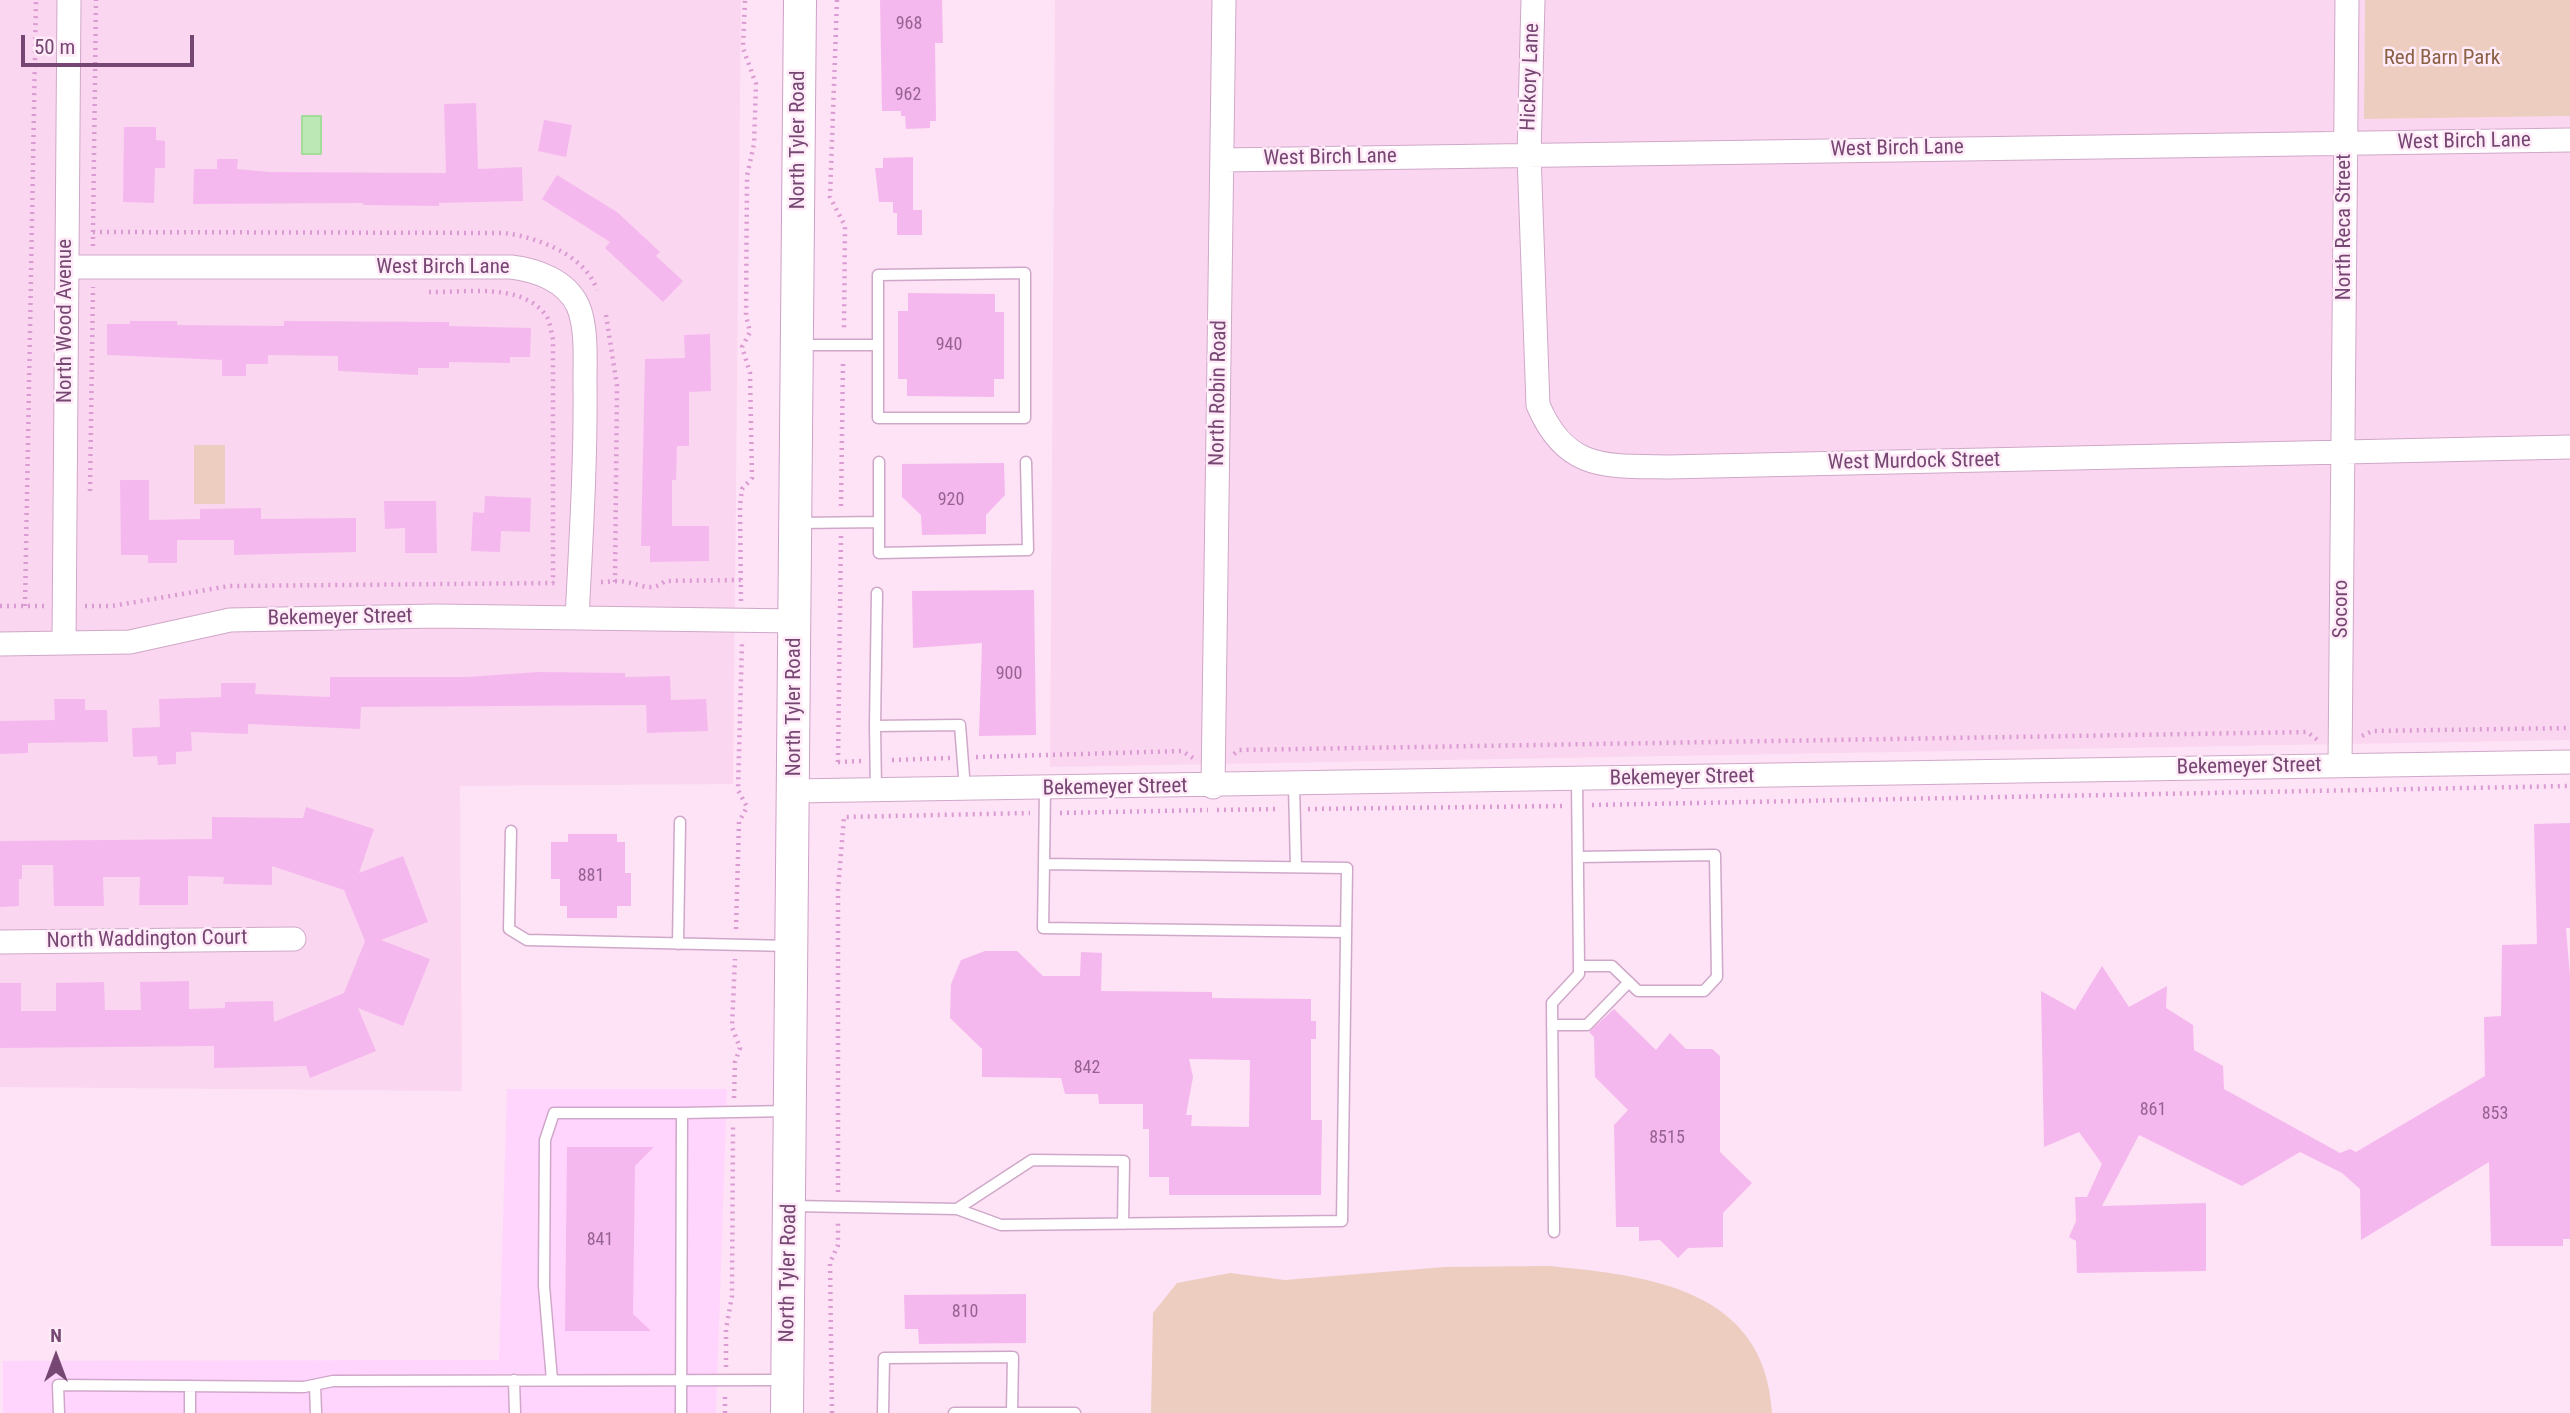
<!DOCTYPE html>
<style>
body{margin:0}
#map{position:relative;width:2570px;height:1413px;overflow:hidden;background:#fee2f5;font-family:"Roboto Condensed",sans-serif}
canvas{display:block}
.north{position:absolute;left:21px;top:1322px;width:70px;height:70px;-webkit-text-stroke:5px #ffeaf8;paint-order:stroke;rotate:0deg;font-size:19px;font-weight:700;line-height:28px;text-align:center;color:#774773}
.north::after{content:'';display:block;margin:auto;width:24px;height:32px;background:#774773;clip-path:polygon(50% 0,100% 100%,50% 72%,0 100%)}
.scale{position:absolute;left:21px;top:35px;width:173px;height:32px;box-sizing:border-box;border:4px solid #774773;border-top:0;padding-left:9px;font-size:21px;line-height:24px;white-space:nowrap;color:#774773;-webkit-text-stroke:5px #ffeaf8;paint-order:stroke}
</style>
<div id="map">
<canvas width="2570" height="1413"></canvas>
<div class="north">N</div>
<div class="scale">50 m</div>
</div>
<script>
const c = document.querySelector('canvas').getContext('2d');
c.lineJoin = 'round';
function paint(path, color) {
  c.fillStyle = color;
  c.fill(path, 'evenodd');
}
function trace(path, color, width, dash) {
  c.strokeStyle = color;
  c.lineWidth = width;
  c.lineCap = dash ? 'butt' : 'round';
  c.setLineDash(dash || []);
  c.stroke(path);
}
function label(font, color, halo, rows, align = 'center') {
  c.font = font + ' "Roboto Condensed",sans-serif';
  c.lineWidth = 5;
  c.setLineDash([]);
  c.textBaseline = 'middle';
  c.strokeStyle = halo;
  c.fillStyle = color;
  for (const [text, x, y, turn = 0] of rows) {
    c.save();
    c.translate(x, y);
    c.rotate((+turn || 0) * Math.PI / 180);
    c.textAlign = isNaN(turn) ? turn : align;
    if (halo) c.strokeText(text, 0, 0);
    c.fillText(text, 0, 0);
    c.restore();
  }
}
paint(new Path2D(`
 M0 0H741L733 784 460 786 462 1091 0 1087Z
 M1055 0H2365L2364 119 2570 116V740L1050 767Z`), '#fbd6f1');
paint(new Path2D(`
 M507 1089H727L716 1413H3V1361L499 1360Z`), '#ffd5fe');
paint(new Path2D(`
 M2365 0H2570V116L2364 119Z
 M194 445H225V504H194Z
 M1549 1266C1649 1276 1765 1288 1772 1413H1151L1153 1313 1177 1283 1230 1273 1285 1280 1445 1267Z`), '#eccdc0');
const water = new Path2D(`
 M302 116H321V154H302Z`);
paint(water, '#bce8b5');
trace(water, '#a3db9b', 2);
paint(new Path2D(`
 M880 0H942L943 43H935L936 121H930V128L906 129 905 116H901V111H882Z
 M476 103 478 169 522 167 523 201 439 203V206L363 205V203L193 204 194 169H217V159H238L237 169 269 172 446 173 444 104Z
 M544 120 572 125 566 157 538 151Z
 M124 127H156V140L165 141V168H155L154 203 123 202Z
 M913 157V210H922V235H897V213H893V202H879L875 168H883V158Z
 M557 175 617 212 660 252 656 256 683 281 663 302 605 248 610 242 542 199Z
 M908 293 995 294V312H1004V379H994V397L907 396V379H898V311H908Z
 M130 321H177V325L284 326V321L449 322V326L531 328 530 357H510V363L449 362V368H418V375L338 371V356L268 355V364H246V376H222V360L107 355V324H130Z
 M710 334 711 391 689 392V446H677L676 480H672V526H709V561L650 562V546H641L645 359 685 358 684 335Z
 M1004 463 1005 495 986 515V534L922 535 921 515 902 497V464Z
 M120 480H149V520L200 519V509L261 508V519L356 518V552L234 555V540H177V563H148V555H121Z
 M485 496 531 498 530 532 501 531 500 552 471 551 473 512 484 513Z
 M384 501H436L437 553H405V528L385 529Z
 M1034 590 1036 735 979 736 982 643 913 648 912 591Z
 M538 672 625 673V677L670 676 671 700 706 699 708 731 647 733 646 705 361 707 360 729 248 724V734L191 732 192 751 176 752V764L158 765 157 756 133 757 132 728 160 727 159 699 221 697V683H256L255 694 330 697V677H467Z
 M54 699H85V710H107L108 742 28 743V753L0 754V721L55 720Z
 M306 807 374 829 359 873 403 856 428 922 381 940 430 959 403 1026 358 1008 376 1051 310 1078 306 1066 214 1068V1046L0 1048V983H21V1011H56V983L104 982 105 1010H141L140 982 189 981V1009L225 1008V1002L273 1001 274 1022 344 993 365 941 344 890 272 866V885L223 884 224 877 188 876V905H139L140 877H103L104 906H54L53 865H22V879H19V906L0 907V841L212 839V817L303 818Z
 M2570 823V928H2566L2570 976V1239H2563V1246H2491L2489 1162 2361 1240 2360 1189 2342 1173 2300 1152 2242 1186 2139 1135 2102 1206 2206 1203V1271L2077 1273 2076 1241 2069 1237 2076 1221 2075 1197H2087L2102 1164 2079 1132 2044 1147 2041 991 2075 1010 2102 966 2129 1007 2167 986 2166 1008 2193 1025 2194 1050 2223 1066 2224 1089 2340 1153 2350 1149 2356 1152 2485 1076 2484 1017 2501 1016 2502 945 2537 944 2534 824Z
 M568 834H617V842H625V873H631V906H617V918H567V906H560V879H551V842H568Z
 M985 951H1017L1043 976H1080L1081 952 1102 953 1101 991 1212 992V998L1311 999V1021H1316V1039H1311V1120H1322L1321 1195H1169V1177H1149V1129H1143V1104H1099L1098 1094H1065L1061 1078 982 1077V1049L950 1018 951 984 961 960ZM1189 1059 1250 1060 1249 1127 1191 1126 1192 1115H1186L1193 1077Z
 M1614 1009 1656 1050 1670 1033 1686 1049H1712L1720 1056V1152L1752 1183 1723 1213V1247L1688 1248 1678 1258 1660 1240 1639 1241V1227H1616L1614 1125 1628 1110 1595 1077 1594 1037 1589 1032Z
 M567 1147H654L635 1166 633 1314 651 1331H565Z
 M1026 1294V1343L919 1344 918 1329H905L904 1295Z`), '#f5b8ee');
const lane = new Path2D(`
 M1025 273V418H878V275Z
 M800 345H878
 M879 462V522
 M799 523 879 522V553L1028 550 1026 462
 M877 593 875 726 960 725 965 789
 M875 726 876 790
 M1577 780 1579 966H1612L1638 991H1704L1717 977 1715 855 1578 857
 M1294 785 1296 867
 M511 831 509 929 527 940 790 946
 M1044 864 1043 928 1346 932
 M678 944 680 822
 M1552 1025H1587L1629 982
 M792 1206 957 1209 1001 1225 1342 1221 1347 868 1044 864 1045 789
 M957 1209 1032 1160 1124 1161 1123 1224
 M1554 1232 1552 1003 1579 974V966
 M514 1380 515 1413
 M552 1380 544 1286 545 1140 554 1113H682
 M315 1385 316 1413
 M190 1386V1413
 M59 1413 58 1385 304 1387 333 1381 783 1380
 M681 1413 682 1113 788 1111
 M883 1413 884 1358 1013 1357 1012 1412
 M954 1413H1075`);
const street = new Path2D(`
 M1533 0 1529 154 1538 405C1566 471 1606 466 1668 467L2570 447
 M1223 160 2570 140
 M67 267H511C536 270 566 280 578 306 587 327 585 359 585 381 586 460 581 539 577 618
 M64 643 69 0
 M0 644 130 642 230 620 436 616 795 621
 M2340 765 2347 0
 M1213 787 1224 0
 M794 791 2570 762
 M0 942 294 939`);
const secondary = new Path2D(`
 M787 1413 800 0`);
trace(lane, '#cfa8c9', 13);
trace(street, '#cfa8c9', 25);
trace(secondary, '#cea1c7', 34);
trace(new Path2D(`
 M837 0 830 197 845 226 844 331
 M93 232 96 0
 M93 246V232L505 233C539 238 585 255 597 290
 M429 292C465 293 519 282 545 314 550 320 551 331 553 340V583
 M606 315 617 386 615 582
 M90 491 93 287
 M841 506 843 361
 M601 582C609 582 618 580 626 582 641 584 651 593 665 581L741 580
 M741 601 740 506 742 489 752 478 750 373 742 347 750 332 746 316 747 176 754 144 756 84 743 48 745 0
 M0 606H45
 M25 606 36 0
 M85 606H112L229 586 557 583
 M2362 736 2372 731 2570 728
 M1234 754 1239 750 2307 732 2319 741
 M976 757 1182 751 1193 758
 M892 760 950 758
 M838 762 862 761
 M838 762 841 536
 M1592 805 2569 786
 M1308 809 1562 806
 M1217 810 1278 809
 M1060 813 1208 810
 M736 929 739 822 747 807 738 790 742 641
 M734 1098 735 1062 740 1048 732 1027 735 959
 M838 1192V890L844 817 1030 813
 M726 1367V1329L732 1296 733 1127
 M725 1413V1396
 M832 1413 830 1263 838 1245V1222`), '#da9bd3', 4.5, [2, 5]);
trace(lane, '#fff', 10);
trace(street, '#fff', 23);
trace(secondary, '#fff', 32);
label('18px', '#966392', null, [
 ["968",909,24],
 ["962",908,95],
 ["940",949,345],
 ["920",951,500],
 ["900",1009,674],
 ["881",591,876],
 ["842",1087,1068],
 ["861",2153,1110],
 ["853",2495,1114],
 ["8515",1667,1138],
 ["841",600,1240],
 ["810",965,1312]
]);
label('21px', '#8a6143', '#ffeaf8', [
 ["Red Barn Park",2442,59]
]);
label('21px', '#774773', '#ffeaf8', [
 ["Hickory Lane",1531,77,-88],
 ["North Tyler Road",799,140,-90],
 ["West Birch Lane",2464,142,-1],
 ["West Birch Lane",1897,149,-1],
 ["West Birch Lane",1330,158,-1],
 ["North Reca Street",2345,227,-90],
 ["West Birch Lane",443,268],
 ["North Wood Avenue",66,321,-90],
 ["North Robin Road",1219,393,-89],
 ["West Murdock Street",1914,462,-1],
 ["Socoro",2342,609,-90],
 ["Bekemeyer Street",340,618,-1],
 ["North Tyler Road",795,707,-90],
 ["Bekemeyer Street",2249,767,-1],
 ["Bekemeyer Street",1682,778,-1],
 ["Bekemeyer Street",1115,788,-1],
 ["North Waddington Court",147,940,-1],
 ["North Tyler Road",789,1273,-89]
]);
</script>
